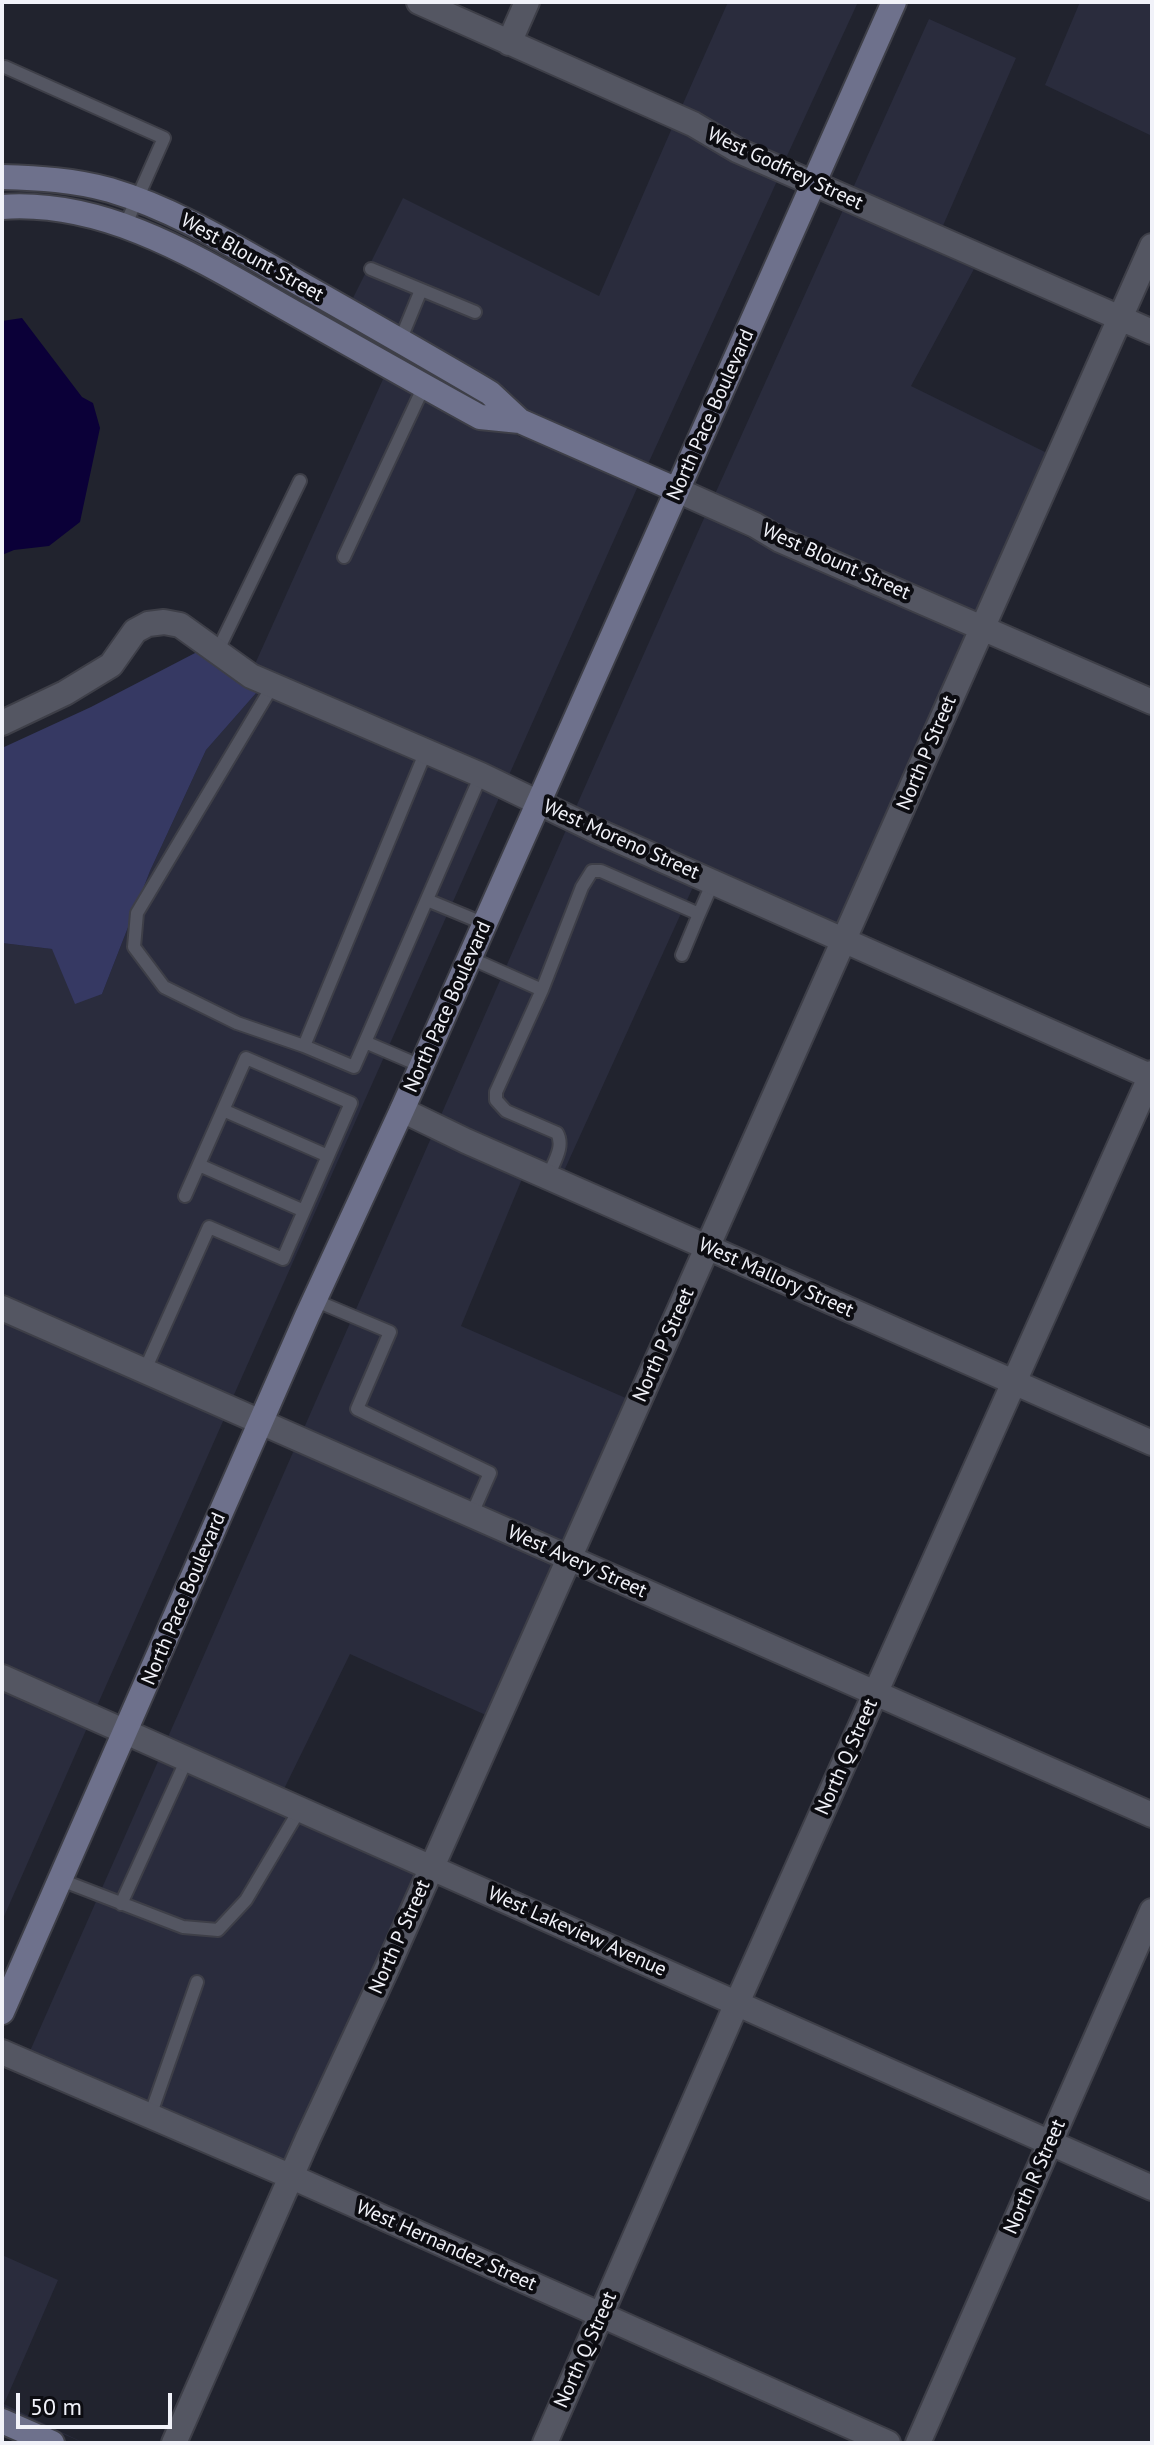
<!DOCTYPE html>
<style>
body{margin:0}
#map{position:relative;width:1154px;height:2445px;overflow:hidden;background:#21232e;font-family:"PT Sans",sans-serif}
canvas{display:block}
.frame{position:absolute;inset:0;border:4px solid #f1f2f9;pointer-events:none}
.scale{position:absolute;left:16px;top:2393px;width:156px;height:36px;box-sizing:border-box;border:4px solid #f1f2f9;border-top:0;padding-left:10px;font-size:24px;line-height:28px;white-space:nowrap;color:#f1f2f9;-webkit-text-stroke:6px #0c0c11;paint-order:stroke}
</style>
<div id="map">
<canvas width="1154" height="2445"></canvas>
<div class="frame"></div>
<div class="scale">50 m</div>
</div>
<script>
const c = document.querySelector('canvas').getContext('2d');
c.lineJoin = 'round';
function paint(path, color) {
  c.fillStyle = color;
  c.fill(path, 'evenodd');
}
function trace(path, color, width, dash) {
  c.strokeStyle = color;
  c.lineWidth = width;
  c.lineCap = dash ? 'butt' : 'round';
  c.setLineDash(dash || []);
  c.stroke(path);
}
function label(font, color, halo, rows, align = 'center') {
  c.font = font + ' "PT Sans",sans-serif';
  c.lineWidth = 8;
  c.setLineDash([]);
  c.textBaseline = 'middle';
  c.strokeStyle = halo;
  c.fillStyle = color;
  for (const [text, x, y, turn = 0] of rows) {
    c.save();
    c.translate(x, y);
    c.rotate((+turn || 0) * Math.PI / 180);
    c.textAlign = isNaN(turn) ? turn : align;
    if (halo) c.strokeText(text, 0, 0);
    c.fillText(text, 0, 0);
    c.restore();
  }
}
paint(new Path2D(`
 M728 2H858L786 158 742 139 682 106Z
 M1080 2H1152V136L1045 85Z
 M929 19 1016 58 942 228 853 188Z
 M672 128 732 161 777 181 648 464 525 409 496 382 352 300 403 198 599 296Z
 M843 210 974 269 911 386 1047 453 976 611 785 529 715 494Z
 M384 377 474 428 514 433 520 437 522 435 638 486 509 775 255 664Z
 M705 516 775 551 967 634 840 925 576 807Z
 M257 692 499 798 233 1397 2 1295V943L52 949 102 994 150 871 206 750Z
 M566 830 693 887 564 1171 441 1115Z
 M431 1138 522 1179 461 1326 628 1399 564 1544 304 1428Z
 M2 1321 224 1419 97 1706 2 1663Z
 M294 1450 555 1566 488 1716 350 1654 284 1789 168 1737Z
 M2 1690 87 1728 2 1921Z
 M159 1759 417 1874 287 2162 30 2051Z
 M2 2255 58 2280 4 2404 84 2443 2 2408Z`), '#2a2c3d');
paint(new Path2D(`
 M197 652 245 686 257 692 206 750 150 871 102 994 75 1004 52 949 2 943V748L91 707Z`), '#363963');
paint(new Path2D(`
 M22 318 82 397 93 403 100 428 80 522 49 546 14 550 2 555V321Z`), '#0b0038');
const lane = new Path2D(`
 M5 67 164 138 125 226
 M371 269 475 312
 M400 341 421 290
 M344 557 424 386
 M217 652 300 481
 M273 685 137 913 134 947 164 987 237 1023 304 1046
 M427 900 485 924
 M682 955 699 914
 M470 958 542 990 496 1092V1100L506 1111 557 1133C565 1147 553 1163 548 1177
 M542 990 582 887 592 871H601L699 914 713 882
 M365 1042 354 1067 304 1046 426 751
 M421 1066 365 1042 481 775
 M223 1110 328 1156
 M199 1165 304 1211
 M314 1300 390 1332 357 1409 490 1473 471 1516
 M144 1372 209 1227 283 1259 351 1103 246 1058 185 1196
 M61 1880 183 1927 218 1930 246 1900 300 1809
 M121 1904 187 1759
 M150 2116 197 1982`);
const street = new Path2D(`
 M419 2 693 124 737 150 1152 332
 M509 43 527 2
 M677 490 755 525 780 540 1152 702
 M2 723 65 693 111 665 135 631 148 624 164 622 180 625 251 676 481 775 595 830 1152 1077
 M402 1110 466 1141 1152 1443
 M2 1308 1152 1815
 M2 1677 1152 2188
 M2 2052 292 2177 888 2443
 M174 2443 308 2138 388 1966 1152 246
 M545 2443 737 2003 1152 1073
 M918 2443 1152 1911`);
const secondary = new Path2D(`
 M2 177C39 178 74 180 110 190 174 209 232 245 290 278 357 316 424 354 490 393L520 421
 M2 207C111 199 209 265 300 316 360 350 420 384 480 417L520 421 677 490
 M2 2012 307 1316 402 1110 894 2
 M2 2421 52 2443`);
trace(lane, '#3e3f48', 16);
trace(street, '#3e3f48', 28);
trace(secondary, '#3e3f48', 28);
trace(lane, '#545662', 12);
trace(street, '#545662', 24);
trace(secondary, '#6e718c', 24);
label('20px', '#f1f2f9', '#0c0c11', [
 ["West Godfrey Street",785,169,25],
 ["West Blount Street",252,258,29],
 ["North Pace Boulevard",711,415,-66],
 ["West Blount Street",836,562,24],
 ["North P Street",927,753,-67],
 ["West Moreno Street",621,840,24],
 ["North Pace Boulevard",448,1007,-66],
 ["West Mallory Street",776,1278,24],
 ["North P Street",664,1345,-66],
 ["West Avery Street",577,1562,24],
 ["North Pace Boulevard",184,1599,-67],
 ["North Q Street",847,1757,-66],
 ["West Lakeview Avenue",577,1932,24],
 ["North P Street",400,1937,-66],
 ["North R Street",1035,2177,-66],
 ["West Hernandez Street",446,2246,24],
 ["North Q Street",586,2350,-66]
]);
</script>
